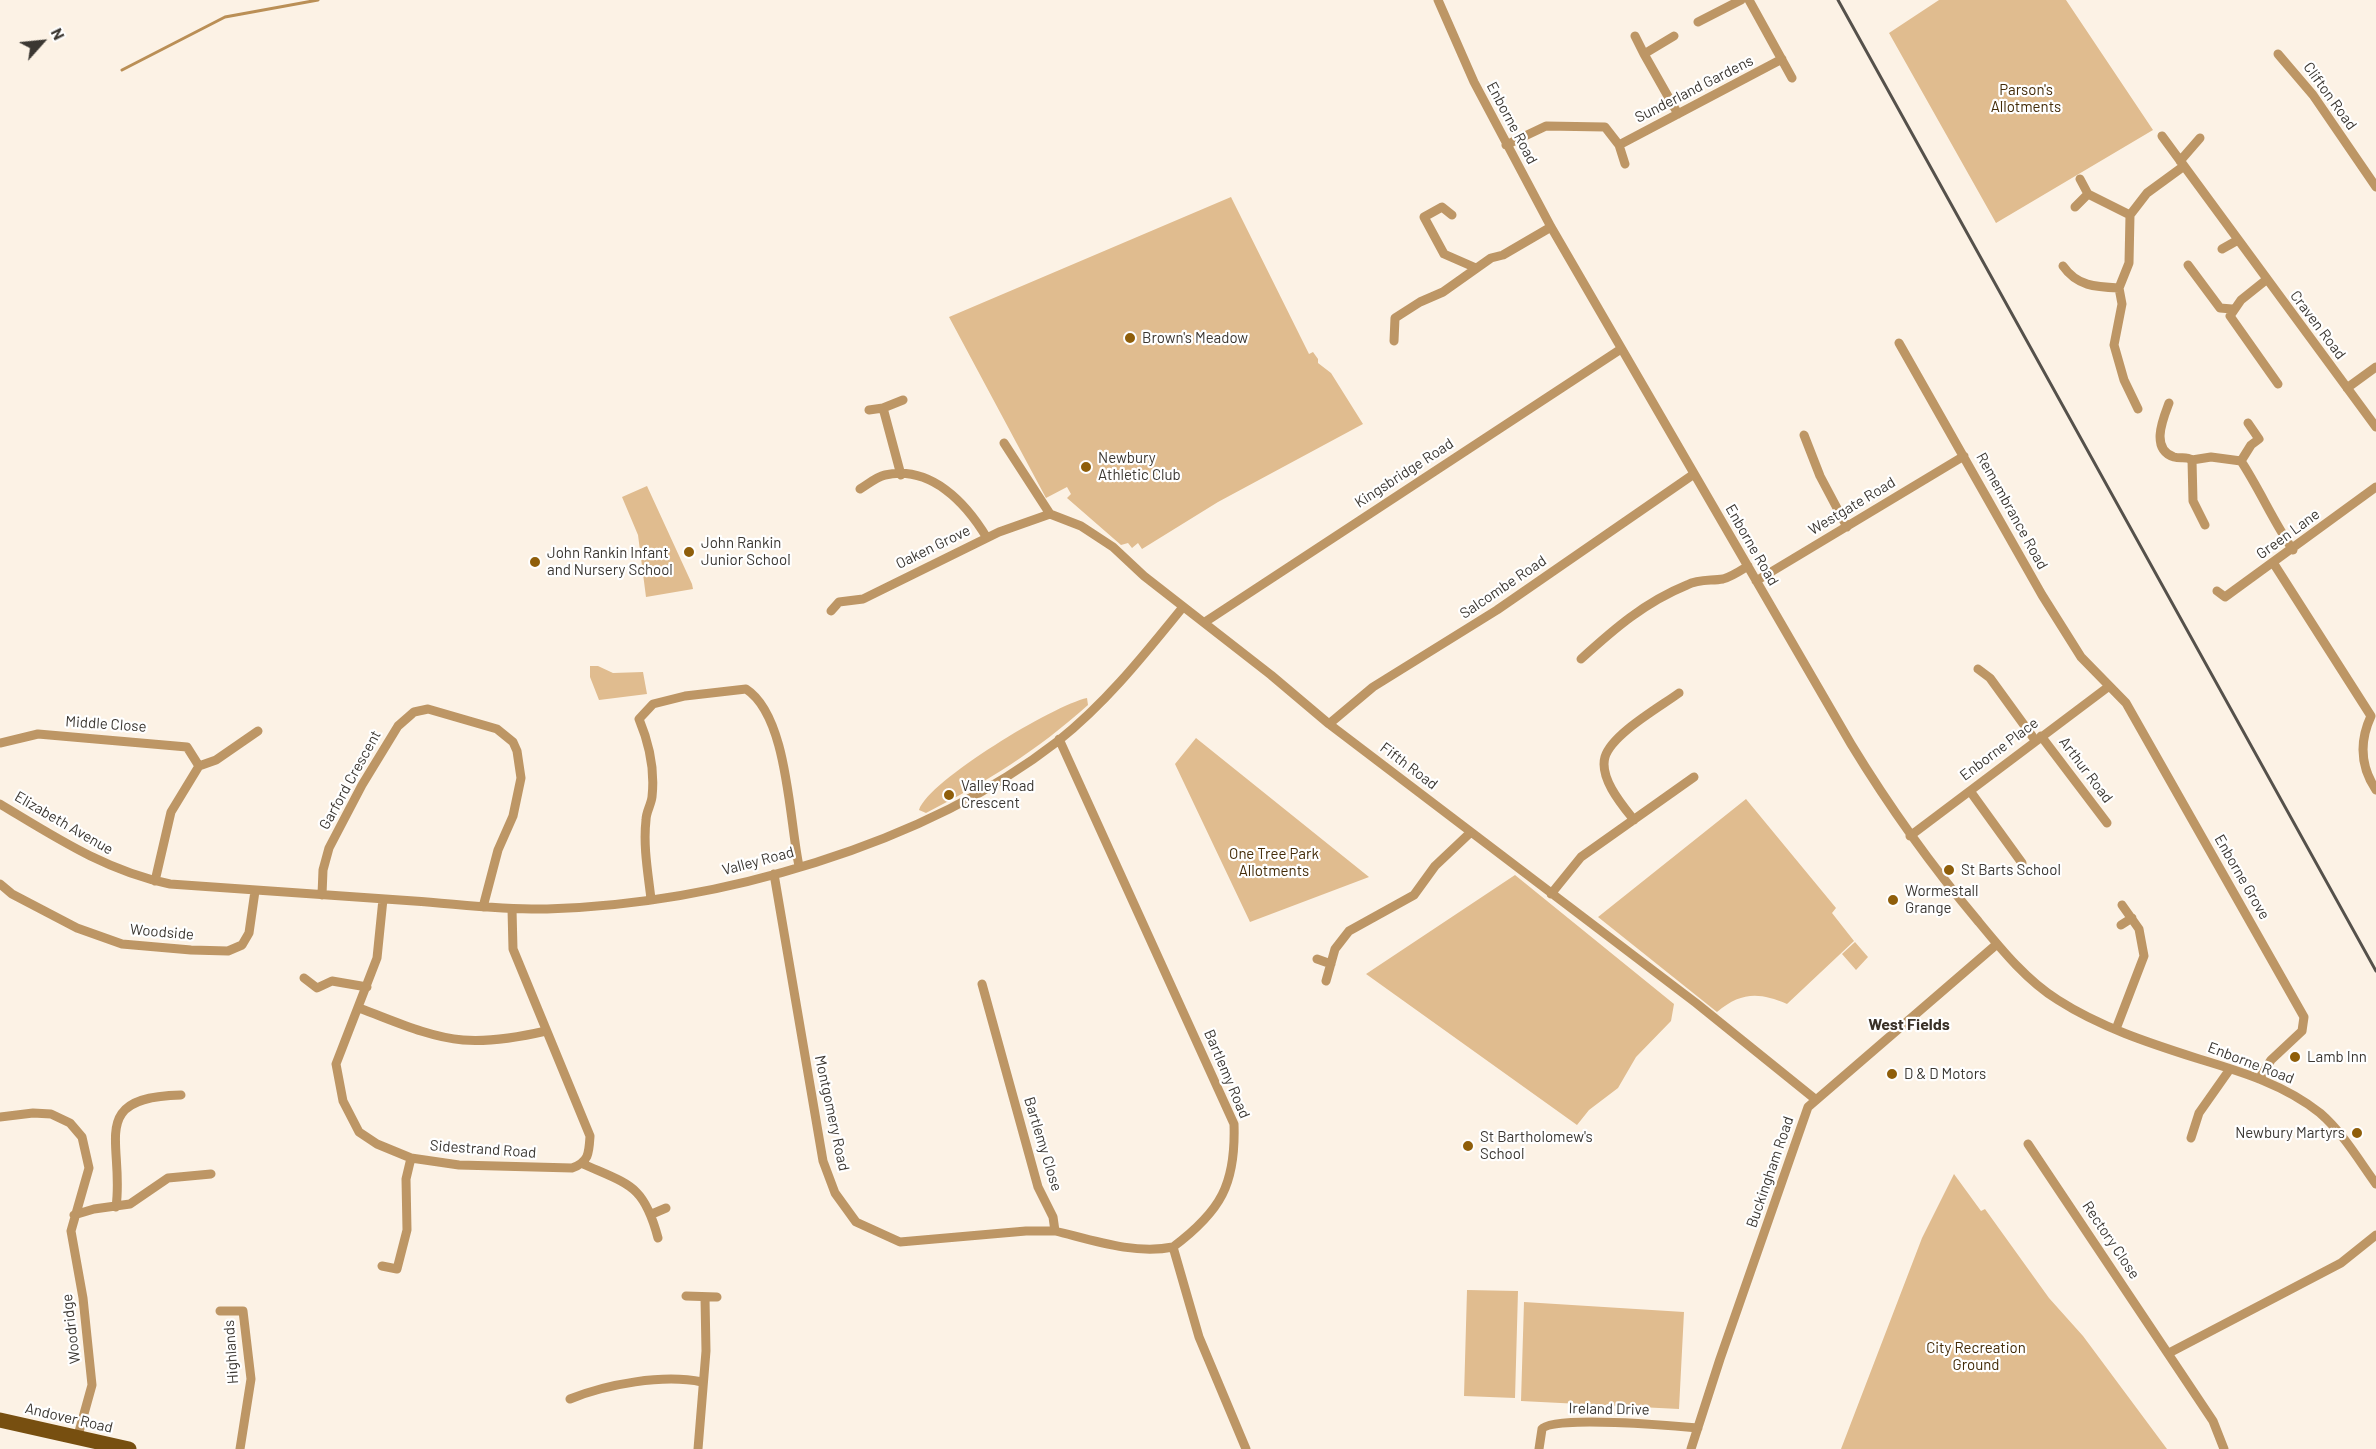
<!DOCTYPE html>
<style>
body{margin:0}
#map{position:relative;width:2376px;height:1449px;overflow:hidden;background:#fcf2e5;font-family:Barlow,sans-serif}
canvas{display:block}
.north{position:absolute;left:12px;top:12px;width:60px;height:60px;-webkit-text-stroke:4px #fff;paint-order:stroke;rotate:63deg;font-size:16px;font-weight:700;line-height:24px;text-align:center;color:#3b3732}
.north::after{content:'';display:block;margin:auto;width:21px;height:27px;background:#3b3732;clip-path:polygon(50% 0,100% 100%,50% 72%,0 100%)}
</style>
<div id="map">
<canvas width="2376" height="1449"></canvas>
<div class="north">N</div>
</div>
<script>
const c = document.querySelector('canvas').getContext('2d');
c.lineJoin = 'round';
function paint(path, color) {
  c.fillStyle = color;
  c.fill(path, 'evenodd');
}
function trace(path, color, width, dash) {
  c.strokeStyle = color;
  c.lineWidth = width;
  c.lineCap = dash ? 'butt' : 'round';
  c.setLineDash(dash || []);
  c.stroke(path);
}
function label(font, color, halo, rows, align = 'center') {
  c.font = font + ' Barlow,sans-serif';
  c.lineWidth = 4.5;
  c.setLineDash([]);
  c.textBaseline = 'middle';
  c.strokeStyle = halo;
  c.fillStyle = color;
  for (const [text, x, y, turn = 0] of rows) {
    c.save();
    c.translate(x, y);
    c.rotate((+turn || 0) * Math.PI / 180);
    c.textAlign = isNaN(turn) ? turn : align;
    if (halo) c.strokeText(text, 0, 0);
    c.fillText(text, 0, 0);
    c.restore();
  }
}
paint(new Path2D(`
 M1939 0H2066L2153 130 1996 223 1889 33Z
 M1231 197 1309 354 1313 352 1318 359V363L1331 373 1363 424 1218 502 1142 549 1138 543 1132 548 1128 543 1121 545 1067 498 1071 494 1067 487 1046 498 949 317Z
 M647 486 692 584 693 589 646 597 638 535 622 497Z
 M590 666H598L613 673 643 672 647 694 599 700 590 677Z
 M1087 698 1088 705C1038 750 985 783 926 813L919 810C929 780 1054 705 1087 698Z
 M1196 738 1369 877 1250 922 1175 764Z
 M1746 799 1836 908 1832 913 1854 941 1787 1004C1759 992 1741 992 1717 1012L1598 917Z
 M1515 875 1674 1004 1671 1021 1636 1057 1618 1088 1589 1110 1577 1125 1366 974Z
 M1855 942 1868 957 1856 970 1842 954Z
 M1954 1174 1981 1211 1985 1209 2049 1298 2083 1336 2167 1449H1841L1922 1238Z
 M1467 1290 1518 1291 1515 1398 1464 1396Z
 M1524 1302 1684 1312 1679 1409 1521 1401Z`), '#e0bc8f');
trace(new Path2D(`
 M122 70 225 17 318 0`), '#ba8f56', 3);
trace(new Path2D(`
 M1438 0 1474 82 1551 227 1851 744C1890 808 1930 864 1978 921 2001 949 2027 981 2058 1000 2100 1027 2149 1043 2196 1058 2239 1071 2284 1084 2320 1113 2343 1133 2358 1159 2376 1184
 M1749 0 1792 78
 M1698 22 1741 0
 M1635 36 1644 54
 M1674 36 1644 54 1678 114
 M2278 54 2313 95 2376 187
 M2162 136 2376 427
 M1506 145 1546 126 1605 127 1619 145 1625 164
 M1619 145 1782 59
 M2180 161 2200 138
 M2080 179 2088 194 2130 215
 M2075 207 2088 194
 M1452 215 1442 207 1424 217 1444 254 1476 268
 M2222 249 2238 240
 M2188 265 2220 308 2232 309
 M2063 266C2077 286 2095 287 2119 288
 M2266 280 2241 300 2230 316 2278 384
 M1394 341 1395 318 1420 302 1443 292 1491 258 1503 255 1551 227
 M1899 343 2042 595 2081 657 2126 703 2304 1017 2302 1031 2271 1060 2259 1079
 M2347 388 2376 367
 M2169 403C2163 419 2150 449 2174 457 2181 459 2186 456 2192 460L2193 501 2205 525
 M883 408 901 475
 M2138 409 2124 380 2114 345 2122 304 2119 288 2129 263 2130 215 2147 193 2184 166
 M869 410 883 408 903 400
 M1804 435 1820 476 1847 527
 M1004 443 1050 514 1081 526 1113 547 1144 576 1271 675 1329 724 1696 1003 1815 1099
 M2192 460 2211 457 2241 461C2260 490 2273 521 2293 550
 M2241 461 2251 445 2259 439 2248 423
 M860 489C867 485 876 477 885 475 931 465 966 503 987 538
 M2274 564 2371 716
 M1756 581 1964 456
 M2217 591 2225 597 2376 487
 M831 611 839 602 863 599 999 532 1050 514
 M1205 622 1621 349
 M1581 659C1614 629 1645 602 1687 585 1699 579 1710 581 1723 579 1731 577 1740 571 1748 566
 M1978 669 1990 678 2035 740
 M2371 716C2359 742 2360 766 2376 790
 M1329 724 1373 687 1497 610 1694 474
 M2041 736 2107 823
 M1059 739 1234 1124C1236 1184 1221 1211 1173 1247L1199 1337 1246 1449
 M0 743 38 734 187 747 199 766 171 812 155 881
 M199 766 216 760 258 731
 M1970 791 2022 863
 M0 804C55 837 106 871 170 884 251 890 333 895 414 901 458 904 503 910 547 909 717 904 923 846 1058 741 1106 703 1144 655 1183 607
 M1634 820C1622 805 1599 778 1605 757 1612 734 1660 707 1679 693
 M1910 836 2108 687
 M774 874 823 1161 835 1193 856 1222 900 1242 1026 1231H1055
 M0 884 12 894 77 928 122 944 191 950 228 951 242 945 249 933 255 891
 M1551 894 1581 857 1694 777
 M322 895 323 870 329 848 362 785 398 726 414 712 428 709 497 729 513 742 517 751 521 778 513 816 498 850 483 907
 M383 899 377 958 336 1064 343 1101 359 1132 377 1144 411 1158 459 1165 572 1168C589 1162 589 1153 590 1136L513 949 512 909
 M651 899C648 873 643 846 646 820 646 812 651 805 652 797 655 770 649 743 639 719L653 704 685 696 746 689C788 716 789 820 799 866
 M2121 925 2132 918
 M1317 959 1331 964
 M304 978 317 988 332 981 367 987
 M1326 981 1335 949 1349 931 1414 895 1435 866 1471 832
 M982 984 1038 1187 1053 1217 1055 1231C1092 1240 1135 1255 1173 1247
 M359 1008C392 1020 428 1037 463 1040 490 1042 520 1037 546 1031
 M2116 1029 2144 956 2139 929 2122 905
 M0 1117 33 1113 51 1114 70 1123 82 1137 89 1168 71 1231 83 1298 92 1385 77 1439
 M2191 1138 2199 1113 2230 1069
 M2028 1144 2213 1421 2224 1449
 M583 1164C630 1185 644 1185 658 1238
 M116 1207C125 1144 86 1097 181 1095
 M652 1214 666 1208
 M74 1215 94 1209 130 1204 168 1178 211 1174
 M382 1266 397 1269 407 1230 406 1179 411 1158
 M686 1296 717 1297
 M220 1311H243L251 1379 240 1449
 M2169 1353 2341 1263 2376 1235
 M570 1399C607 1384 663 1374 702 1382
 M698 1449 706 1351 705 1298
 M1539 1449 1542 1429C1551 1415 1676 1426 1698 1428
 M1691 1449 1720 1359 1808 1107 1997 944`), '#bd9665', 9);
trace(new Path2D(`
 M0 1420 129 1449`), '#774f10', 15);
trace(new Path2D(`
 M1838 0 2376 971`), '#55514b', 3);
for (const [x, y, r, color] of [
 [1130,338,6,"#8f5e0a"],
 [1086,467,6,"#8f5e0a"],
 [689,552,6,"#8f5e0a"],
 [535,562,6,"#8f5e0a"],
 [949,795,6,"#8f5e0a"],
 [1949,870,6,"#8f5e0a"],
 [1893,900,6,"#8f5e0a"],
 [2295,1057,6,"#8f5e0a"],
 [1892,1074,6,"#8f5e0a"],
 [2357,1133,6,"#8f5e0a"],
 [1468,1146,6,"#8f5e0a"]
]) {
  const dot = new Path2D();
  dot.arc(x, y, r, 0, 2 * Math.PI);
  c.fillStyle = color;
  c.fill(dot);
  trace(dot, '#fff', 2);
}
label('15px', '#3b3732', '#fff', [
 ["Sunderland Gardens",1694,89,-27],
 ["Clifton Road",2330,96,54],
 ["Enborne Road",1512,123,62],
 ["Craven Road",2318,325,53],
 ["Kingsbridge Road",1404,473,-33],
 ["Westgate Road",1852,506,-31],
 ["Remembrance Road",2012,511,61],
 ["Green Lane",2288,534,-36],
 ["Enborne Road",1752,545,60],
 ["Oaken Grove",933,547,-26],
 ["Salcombe Road",1503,587,-34],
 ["Middle Close",106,724,4],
 ["Enborne Place",1999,749,-37],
 ["Fifth Road",1409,766,37],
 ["Arthur Road",2086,770,53],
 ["Garford Crescent",350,780,-61],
 ["Elizabeth Avenue",64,823,30],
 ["Valley Road",758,861,-15],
 ["Enborne Grove",2242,877,60],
 ["Woodside",162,932,5],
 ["Enborne Road",2251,1063,21],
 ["Bartlemy Road",1227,1074,67],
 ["Montgomery Road",832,1113,78],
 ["Bartlemy Close",1043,1144,73],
 ["Sidestrand Road",483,1149,4],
 ["Buckingham Road",1770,1172,-71],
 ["Rectory Close",2111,1240,56],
 ["Woodridge",71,1329,-97],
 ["Highlands",231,1352,-94],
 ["Ireland Drive",1609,1409,1],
 ["Andover Road",69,1418,13]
]);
label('15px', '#432b08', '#fff', [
 ["Parson's",2026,90],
 ["Allotments",2026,107],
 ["One Tree Park",1274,854],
 ["Allotments",1274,871],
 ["City Recreation",1976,1348],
 ["Ground",1976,1365]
]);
label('15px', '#3b3732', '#fff', [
 ["Brown's Meadow",1142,338],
 ["Newbury",1098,458],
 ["Athletic Club",1098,475],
 ["John Rankin",701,543],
 ["Junior School",701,560],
 ["John Rankin Infant",547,553],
 ["and Nursery School",547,570],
 ["Valley Road",961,786],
 ["Crescent",961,803],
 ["St Barts School",1961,870],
 ["Wormestall",1905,891],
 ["Grange",1905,908],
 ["Lamb Inn",2307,1057],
 ["D & D Motors",1904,1074],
 ["Newbury Martyrs",2345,1133,"right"],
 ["St Bartholomew's",1480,1137],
 ["School",1480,1154]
], 'left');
label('bold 16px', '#393128', '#fff', [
 ["West Fields",1909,1025]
]);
</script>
